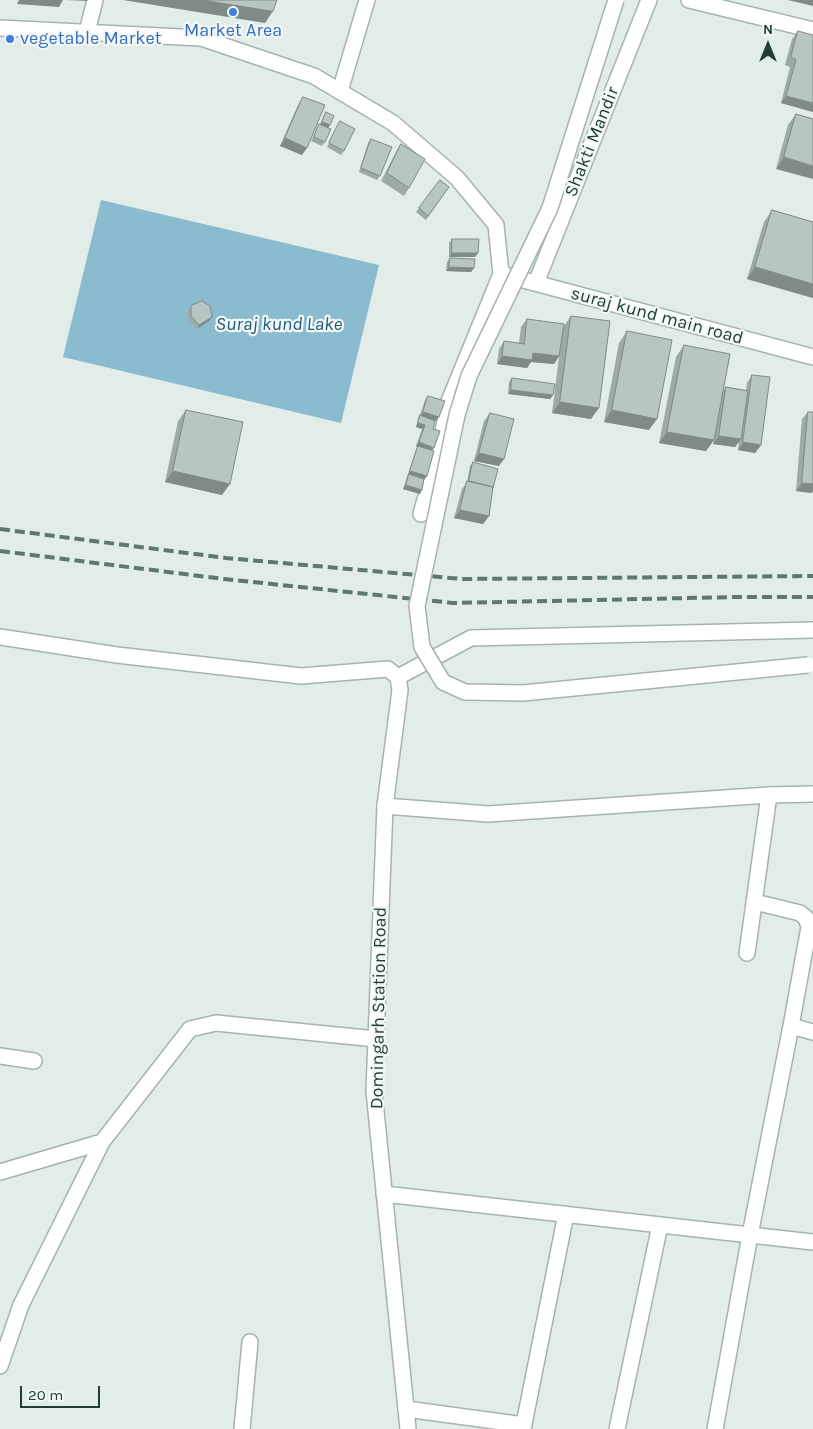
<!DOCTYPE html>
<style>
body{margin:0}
#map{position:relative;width:813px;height:1429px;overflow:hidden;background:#e2ece9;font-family:Karla,sans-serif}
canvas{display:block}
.north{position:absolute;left:743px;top:20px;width:50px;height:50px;-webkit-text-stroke:4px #f2f8f6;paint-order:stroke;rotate:0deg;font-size:14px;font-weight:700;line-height:20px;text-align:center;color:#223c39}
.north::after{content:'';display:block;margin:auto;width:18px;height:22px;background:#223c39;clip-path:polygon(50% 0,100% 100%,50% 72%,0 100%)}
.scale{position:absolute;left:20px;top:1386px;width:80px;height:22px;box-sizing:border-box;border:2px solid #223c39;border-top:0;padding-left:6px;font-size:15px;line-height:18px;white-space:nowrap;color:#223c39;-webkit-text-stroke:4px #f2f8f6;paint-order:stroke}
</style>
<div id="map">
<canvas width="813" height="1429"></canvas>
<div class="north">N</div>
<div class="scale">20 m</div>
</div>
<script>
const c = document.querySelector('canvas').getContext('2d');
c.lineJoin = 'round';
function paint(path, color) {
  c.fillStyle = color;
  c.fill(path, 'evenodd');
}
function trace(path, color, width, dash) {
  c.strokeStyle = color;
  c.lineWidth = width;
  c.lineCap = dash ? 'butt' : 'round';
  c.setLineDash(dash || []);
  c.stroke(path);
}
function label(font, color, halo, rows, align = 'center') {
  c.font = font + ' Karla,sans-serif';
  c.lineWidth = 4.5;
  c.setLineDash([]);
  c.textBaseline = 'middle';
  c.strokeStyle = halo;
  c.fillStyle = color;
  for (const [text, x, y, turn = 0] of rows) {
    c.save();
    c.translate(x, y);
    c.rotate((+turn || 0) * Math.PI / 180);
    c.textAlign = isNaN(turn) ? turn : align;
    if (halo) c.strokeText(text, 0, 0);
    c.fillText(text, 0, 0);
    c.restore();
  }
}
paint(new Path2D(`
 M101 200 379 265 341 423 63 357Z`), '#8bbbcf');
const minor = new Path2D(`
 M689 0 813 30
 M87 32 95 0
 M340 91 367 0
 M536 283 649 0
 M421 514 441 442 449 401 501 274
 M0 637 117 655 301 676 388 669 398 677
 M398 677 471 638 813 630
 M385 806 400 690 398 677
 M755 902 800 913 806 918 809 927 791 1026
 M747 953 769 795
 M0 1056 34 1061
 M0 1172 102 1142 190 1029 216 1023 376 1039
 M384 1194 813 1242
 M0 1366 21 1305 102 1142
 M406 1409 524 1425
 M242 1429 250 1342
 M523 1429 566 1214
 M617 1429 660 1225
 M715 1429 750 1235 791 1026 813 1032`);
const tertiary = new Path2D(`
 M0 28 201 38 314 76 393 123 457 178 496 225 501 274 813 357
 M408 1429 374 1091 385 806 488 814 769 795 813 794`);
trace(minor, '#a5b4b1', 18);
trace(tertiary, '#a5b4b1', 18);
trace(minor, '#fff', 15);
trace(tertiary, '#fff', 15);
trace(new Path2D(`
 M0 529 226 558 462 579 813 576
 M0 551 224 579 453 603 737 597H813`), '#5d7874', 4, [10, 5]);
const tertiaryBridge = new Path2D(`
 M616 0 550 208 469 376 457 415 417 606 422 647 443 682 465 692 523 693 808 665`);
trace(tertiaryBridge, '#a5b4b1', 18, []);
trace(tertiaryBridge, '#fff', 15);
paint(new Path2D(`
 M798 31 813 112 781 103 790 67 785 65 792 39Z
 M303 97 302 155 280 146 298 105Z
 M326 112 330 125 328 128 325 142 322 146 311 141 317 128 320 124Z
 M796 114 813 119 776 169 788 125Z
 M340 121 344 151 341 155 327 147Z
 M371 139 380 176 377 180 359 172 368 143Z
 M401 144 409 188 404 196 381 181 396 152Z
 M440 180 449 187 426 220 416 212Z
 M772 210 813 222V298L747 279 764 222Z
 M452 239 478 253 475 257H449V243Z
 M450 258 474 268 471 272 446 271 447 262Z
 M191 306 212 317 209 321 197 329 188 320V310Z
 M571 316 591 419 552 413 559 357 554 364 531 362 527 368 497 364 499 349 504 341 519 343 521 327 527 319 564 326Z
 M627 331 649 430 604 422 619 343Z
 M684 345 723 391 726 387 746 390 747 383 752 375 761 445 755 453 738 450 739 442 735 447 713 444 714 440 706 451 659 443 676 357Z
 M512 378 553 395 550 399 508 394 509 382Z
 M428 396 436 421 429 418 433 429 432 451 427 476 424 480 420 494 403 489 416 450 418 447 416 446 422 429 416 427 418 419 420 415 425 400Z
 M186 410 222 495 165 482 178 421Z
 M808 412 812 493 796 491 802 419Z
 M490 413 499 466 474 461 484 421Z
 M473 462 493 488 489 516 483 524 454 518 462 489 467 482 470 466Z`), '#9daaa7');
paint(new Path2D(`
 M19 0H63L59 7 17 4Z
 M66 0H88L87 1Z
 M123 0H202L273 11 265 23Z
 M788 0H813V6Z
 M786 96 813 103V112L781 103Z
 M322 122 330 125 327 129 319 126Z
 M285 138 307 148 302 155 280 146Z
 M784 157 813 166V179L776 169Z
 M452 253H478L475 257H449Z
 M449 267 474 268 471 272 446 271Z
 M755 267 813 284V298L747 279Z
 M212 317 209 321 197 329 199 325Z
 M533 353 559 356 554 364 531 362 527 368 497 364 502 356Z
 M511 390 553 395 550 399 508 394Z
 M560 402 599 408 591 419 552 413Z
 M612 410 657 419 649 430 604 422Z
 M423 412 439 417 436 421 420 416Z
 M418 423 425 425 422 429 416 427Z
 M667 432 714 440 706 451 659 443Z
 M719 436 741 439 735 447 713 444Z
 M419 442 434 448 431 452 416 446Z
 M743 442 761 445 755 453 738 450Z
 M479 453 504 459 499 466 474 461Z
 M173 471 230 484 222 495 165 482Z
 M410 471 427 476 424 480 408 475Z
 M802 483 813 484V491L812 493 796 491Z
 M406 485 422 490 420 494 403 489Z
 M460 510 489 516 483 524 454 518Z`), '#808b88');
const building = new Path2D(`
 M202 0H277L273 11Z
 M798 31 813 35V103L786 96 796 60 791 57Z
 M303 97 325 105 307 148 285 138Z
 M326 112 334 116 330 125 322 122Z
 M796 114 813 119V166L784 157Z
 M340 121 355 129 344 151 329 143Z
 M319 124 331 129 325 142 314 137Z
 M371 139 392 147 380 176 361 168Z
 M401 144 425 159 409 188 387 173Z
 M440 180 449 187 428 216 419 208Z
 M772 210 813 222V284L755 267Z
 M452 239H479L478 253H452Z
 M450 258 475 259 474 268 449 267Z
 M202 301 210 306 212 317 199 325 191 316V306Z
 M571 316 610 321 599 408 560 402Z
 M527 319 564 324 559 356 533 353 532 360 502 356 504 341 524 344Z
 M627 331 672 340 657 419 612 410Z
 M684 345 730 354 714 440 667 432Z
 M752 375 770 377 761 445 743 442Z
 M512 378 555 384 553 395 511 390Z
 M726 387 748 391 741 439 719 436Z
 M428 396 445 401 439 417 423 412Z
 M186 410 243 422 230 484 173 471Z
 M808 412H813V484L802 483Z
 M490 413 514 419 504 459 479 453Z
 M420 415 435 421 433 429 440 431 434 448 419 442 425 425 418 423Z
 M418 446 434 451 427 476 410 471Z
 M473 462 498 469 493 488V487L469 481Z
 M409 474 424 479 422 490 406 485Z
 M467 481 493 487 489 516 460 510Z`);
paint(building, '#b7c6c2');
trace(building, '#808b88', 1);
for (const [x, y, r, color] of [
 [233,12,5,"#3f7fe0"],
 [10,39,5,"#3f7fe0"]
]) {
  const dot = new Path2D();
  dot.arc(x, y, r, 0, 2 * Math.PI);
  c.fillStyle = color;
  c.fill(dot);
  trace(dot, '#f2f8f6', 2);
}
label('18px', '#366cbe', '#f2f8f6', [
 ["Market Area",233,31],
 ["vegetable Market",20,39,"left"]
]);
label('18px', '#223c39', '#f2f8f6', [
 ["Shakti Mandir",592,142,-68],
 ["suraj kund main road",657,316,15],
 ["Domingarh Station Road",379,1008,-89]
]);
label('italic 19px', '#1e5b76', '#f2f8f6', [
 ["Suraj kund Lake",279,325]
]);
</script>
